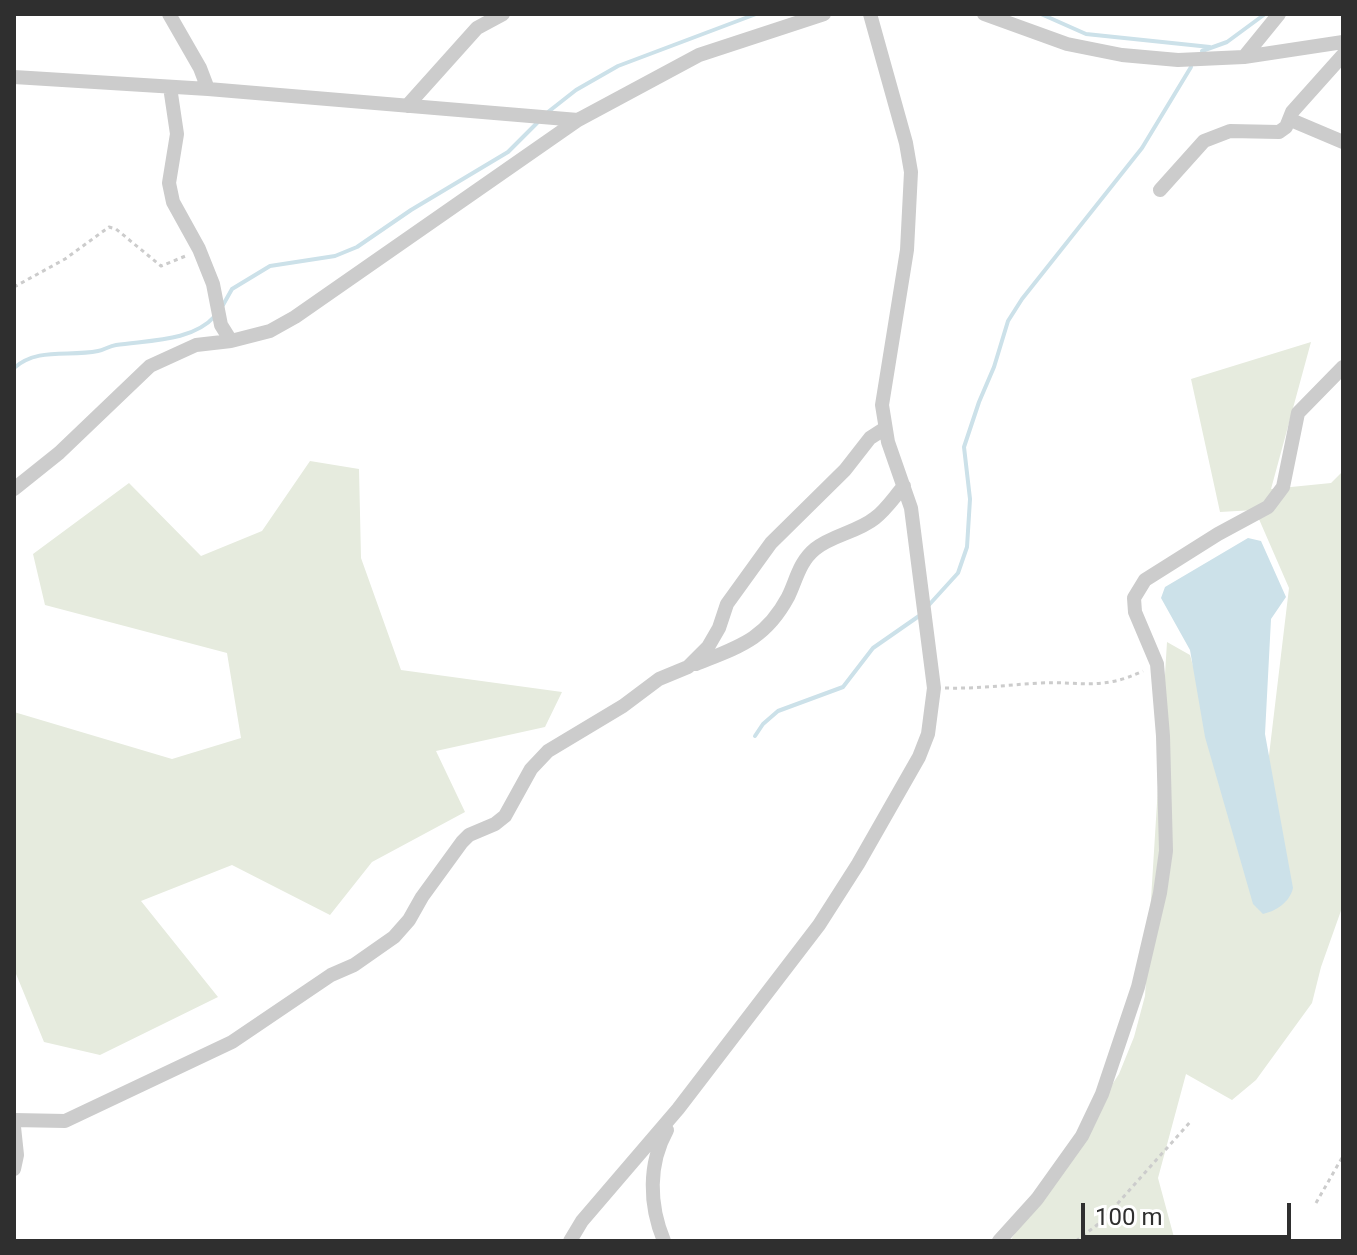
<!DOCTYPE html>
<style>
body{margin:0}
#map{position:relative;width:1357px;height:1255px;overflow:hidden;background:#fff;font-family:Roboto,sans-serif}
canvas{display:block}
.frame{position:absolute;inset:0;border:16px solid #2f2f2f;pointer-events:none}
.scale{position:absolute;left:1081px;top:1203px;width:210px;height:36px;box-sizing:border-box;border:4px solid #2f2f2f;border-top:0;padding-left:10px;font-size:24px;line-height:28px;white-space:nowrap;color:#2f2f2f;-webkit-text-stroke:6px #fff;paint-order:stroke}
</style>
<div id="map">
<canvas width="1357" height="1255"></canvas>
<div class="frame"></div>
<div class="scale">100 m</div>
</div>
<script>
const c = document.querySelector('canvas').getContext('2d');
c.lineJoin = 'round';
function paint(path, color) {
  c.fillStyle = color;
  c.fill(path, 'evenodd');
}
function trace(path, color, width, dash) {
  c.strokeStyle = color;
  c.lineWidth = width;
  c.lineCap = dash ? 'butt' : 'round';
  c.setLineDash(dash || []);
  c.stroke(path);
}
paint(new Path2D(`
 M1311 342 1271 489 1331 483 1343 471V905L1321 967 1312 1003 1256 1080 1232 1100 1186 1074 1158 1178 1175 1241H1010L1119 1074 1134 1037 1145 996 1167 642 1190 655 1254 881 1289 588 1255 510 1220 512 1191 379Z
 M310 461 359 469 361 558 401 670 562 692 545 727 436 751 465 812 372 862 330 915 232 865 141 901 218 997 100 1055 44 1042 14 969V712L172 759 241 738 227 653 45 605 33 554 129 483 201 556 262 531Z`), '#e6ebde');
paint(new Path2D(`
 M1248 538 1261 541 1286 597 1271 619 1265 734 1293 888C1290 902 1276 911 1263 914L1253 904 1205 737 1190 650 1161 598 1165 587Z`), '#cce1e9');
trace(new Path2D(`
 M1041 14 1086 34 1210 47
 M1202 51 1227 42 1265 14
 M548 112 576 90 618 66 756 14
 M223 305 232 289 270 266 335 256 357 247 411 210 508 152 539 121
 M14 368C38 347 68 357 98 351 104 350 109 346 116 345 148 340 192 342 215 316
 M928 606 958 573 967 547 970 499 964 447 979 402 994 367 1008 321 1022 299 1142 148 1191 67
 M755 736 763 724 778 711 843 687 873 648 919 616`), '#cce1e9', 4);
trace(new Path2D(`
 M14 287 65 259 109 227 116 229 161 266 188 255
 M945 688C977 689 1007 685 1039 683 1082 681 1101 691 1143 671
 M1316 1203 1343 1156
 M1076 1241 1101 1222 1191 1121`), '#ccc', 3, [4, 4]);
trace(new Path2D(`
 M169 14 200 68 208 89
 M984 14 1067 44 1122 55 1178 60 1244 57 1343 42
 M1244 57 1279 14
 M14 77 208 89 578 120 699 55 824 14
 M170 87 177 134 169 183 173 202 199 249 213 284 221 325 231 341
 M407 106 477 28 503 14
 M1291 120 1343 142
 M1160 190 1204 141 1230 131 1279 132 1286 127 1292 112 1343 55
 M14 489 59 453 150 366 196 345 231 341 270 331 295 317 578 120
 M696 664C738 647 765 640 788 597 796 581 799 562 815 549 832 535 858 532 875 518 886 510 895 496 904 486
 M14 1120 65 1121 232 1042 331 975 354 965 394 937 409 920 422 897 462 842 469 835 495 824 505 816 531 769 548 751 623 706 659 679 688 667 708 647 719 628 727 604 771 543 845 470 870 438 884 429
 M14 1127 17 1155 14 1169
 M570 1241 582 1221 678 1109 819 925 858 864 919 757 928 734 934 688 911 508 888 442 882 405 907 250 911 172 906 143 870 14
 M664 1241C649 1205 648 1164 667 1130
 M999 1241 1037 1199 1082 1136 1102 1094 1138 987 1160 893 1166 851 1163 736 1157 664 1135 612 1134 598 1145 580 1218 534 1268 507 1283 487 1298 413 1343 367`), '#ccc', 14);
</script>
